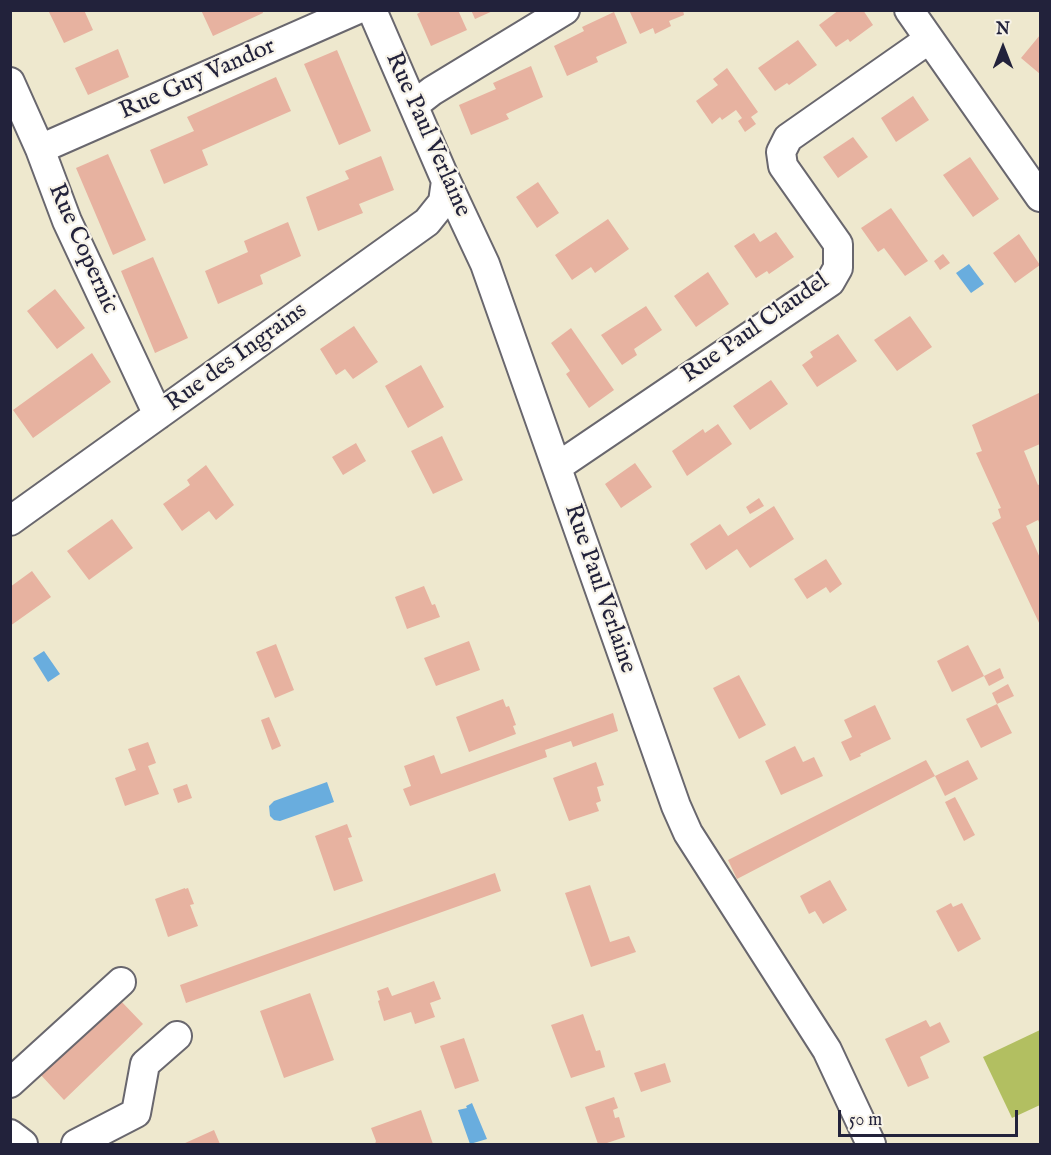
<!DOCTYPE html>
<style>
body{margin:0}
#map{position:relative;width:1051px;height:1155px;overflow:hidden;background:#eee8ce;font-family:"IM FELL English",serif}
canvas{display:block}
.frame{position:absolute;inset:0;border:12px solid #22223b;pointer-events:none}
.north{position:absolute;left:973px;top:18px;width:60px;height:60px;-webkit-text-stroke:4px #f7f3e8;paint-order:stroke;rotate:0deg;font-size:16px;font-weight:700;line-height:24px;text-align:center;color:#22223b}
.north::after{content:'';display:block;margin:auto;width:21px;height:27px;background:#22223b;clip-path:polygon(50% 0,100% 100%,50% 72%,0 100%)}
.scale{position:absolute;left:838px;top:1110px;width:180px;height:27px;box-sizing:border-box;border:3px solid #22223b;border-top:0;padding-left:8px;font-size:18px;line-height:21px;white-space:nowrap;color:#22223b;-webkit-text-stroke:4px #f7f3e8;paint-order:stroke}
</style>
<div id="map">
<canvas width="1051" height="1155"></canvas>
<div class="frame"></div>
<div class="north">N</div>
<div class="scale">50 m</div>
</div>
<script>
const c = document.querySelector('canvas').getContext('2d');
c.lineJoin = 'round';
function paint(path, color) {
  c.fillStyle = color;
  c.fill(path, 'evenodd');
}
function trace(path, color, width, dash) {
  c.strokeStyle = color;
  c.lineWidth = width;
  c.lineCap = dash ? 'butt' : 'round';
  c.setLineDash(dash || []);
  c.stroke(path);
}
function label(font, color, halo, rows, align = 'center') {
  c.font = font + ' "IM FELL English",serif';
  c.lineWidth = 4.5;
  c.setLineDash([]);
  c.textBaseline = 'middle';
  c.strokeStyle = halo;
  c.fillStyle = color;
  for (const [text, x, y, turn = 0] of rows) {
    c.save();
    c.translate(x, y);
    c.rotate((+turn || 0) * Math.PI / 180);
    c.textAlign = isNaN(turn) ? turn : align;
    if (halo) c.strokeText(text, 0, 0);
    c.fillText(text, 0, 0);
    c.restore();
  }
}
paint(new Path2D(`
 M1040 1030V1105L1012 1118 983 1057Z`), '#b2bf61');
paint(new Path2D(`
 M969 264 984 284 971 293 956 273Z
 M44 651 60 674 48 682 33 658Z
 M327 782 334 802 280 821 274 820 270 816 269 806 274 801Z
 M472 1103 487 1139 470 1144 458 1110 467 1108 466 1106Z`), '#69adde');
paint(new Path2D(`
 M48 10H84L93 30 64 43Z
 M201 10H262L263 13 213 36Z
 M424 10H458L467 30 431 46 417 14Z
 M471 10H495L475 19Z
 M629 10H683L684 15 669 21 671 26 655 34 653 28 640 34Z
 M839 10H863L873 25 850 42 848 39 836 47 819 25Z
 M614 12 627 43 596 57 598 62 567 76 554 46 584 31 582 27Z
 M1040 35V74L1021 58Z
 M798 40 817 65 789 85 787 83 775 91 758 68Z
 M118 49 129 77 88 95 75 68Z
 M337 50 371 131 339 145 304 64Z
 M531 66 543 97 506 114 509 119 471 135 459 105 496 89 493 83Z
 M727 68 758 112 751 117 756 124 745 132 738 121 742 118 736 110 722 120 720 117 712 124 696 101 718 85 713 79Z
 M276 77 291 111 202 150 208 165 164 184 150 150 194 131 187 117Z
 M913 96 929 120 896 142 881 118Z
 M853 137 868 157 838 178 823 157Z
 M108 154 146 240 113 255 76 168Z
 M381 156 394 190 359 204 363 213 318 231 306 197 349 179 345 171Z
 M970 157 999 199 973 217 943 175Z
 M538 182 559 213 537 228 516 197Z
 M891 208 928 261 905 276 884 248 878 252 861 228Z
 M608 219 629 249 595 273 591 267 572 280 555 255Z
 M288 222 301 256 260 275 263 284 218 304 205 271 248 252 244 241Z
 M776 232 794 257 769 274 767 271 756 278 734 246 754 233 760 242Z
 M1019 234 1040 265 1015 283 993 253Z
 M943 254 950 263 940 270 934 261Z
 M153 257 188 338 155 353 121 271Z
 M708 272 729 304 696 327 674 296Z
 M55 289 85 328 57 349 27 311Z
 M646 306 662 330 634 349 637 355 622 365 601 335Z
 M910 316 932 347 897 371 874 340Z
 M354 326 378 362 353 379 345 369 336 375 320 349Z
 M571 328 614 390 589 408 566 374 570 371 551 343Z
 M838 334 857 361 817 387 802 365 813 357 810 352Z
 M92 353 111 382 33 438 13 410Z
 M421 365 444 407 408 428 385 386Z
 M771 380 788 404 750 430 733 406Z
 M1039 393 1040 397V444L1024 451 1038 485 1040 484V524L1038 520 1026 526 1040 558V625L992 523 1001 518 998 509 1001 508 976 453 982 451 972 425Z
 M718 424 732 444 687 476 672 451 703 429 705 433Z
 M442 436 463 480 433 494 411 451Z
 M356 443 366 461 343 475 332 457Z
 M635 463 652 487 621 508 605 484Z
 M206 465 234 505 216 520 209 511 182 531 163 504 190 485 187 480Z
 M759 498 764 506 750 514 746 507Z
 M774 506 794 539 750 568 737 549 706 570 690 544 720 524 728 536Z
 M112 519 133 548 89 580 67 551Z
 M826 559 842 584 830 593 826 587 807 599 794 579Z
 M32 571 51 597 10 626V587Z
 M424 586 432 605 435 604 440 617 407 629 395 597Z
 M469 641 480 670 436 686 424 658Z
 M276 644 294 690 275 698 256 652Z
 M968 645 984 676 952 692 937 661Z
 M1000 668 1004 678 989 686 984 676Z
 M739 675 766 725 739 739 713 688Z
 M1008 684 1014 696 997 704 992 693Z
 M503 699 506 707 509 706 516 725 513 726 516 734 469 752 456 717Z
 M997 704 1012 733 981 748 966 719Z
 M875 705 891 739 860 754 861 756 850 761 841 742 852 737 844 720Z
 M613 713 618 731 573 747 571 741 545 750 547 757 410 806 403 789 411 786 404 766 434 755 441 774Z
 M269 717 281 746 272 750 261 720Z
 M148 742 156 763 148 766 159 794 125 806 115 778 136 770 128 749Z
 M795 746 803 762 814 757 823 776 781 795 765 761Z
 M926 760 935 776 968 760 978 779 945 796 935 776 737 879 728 860Z
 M596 762 604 785 597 787 601 801 596 803 599 811 569 821 553 778Z
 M187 784 192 798 178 803 173 789Z
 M955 797 975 835 964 841 945 802Z
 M347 824 352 837 348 838 363 881 334 891 315 836Z
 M495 873 501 891 186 1003 180 985Z
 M830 880 847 910 823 924 815 911 809 914 800 896Z
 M590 885 610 942 629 936 636 952 591 967 565 893Z
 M185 888V889L188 888 194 904 190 905 198 926 168 937 155 899Z
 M951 903 953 907 962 903 981 939 958 952 936 911Z
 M434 981 441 999 430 1003 435 1017 415 1024 411 1012 384 1021 378 1001 380 1000 377 991 388 987 392 996Z
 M310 993 334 1060 284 1078 260 1011Z
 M119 999 143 1024 64 1100 40 1074Z
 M583 1014 596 1051 600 1050 605 1067 571 1078 551 1025Z
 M926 1020 930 1027 940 1022 950 1042 920 1057 929 1078 908 1087 885 1039Z
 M464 1038 479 1081 455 1089 440 1046Z
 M665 1063 671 1082 641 1092 634 1073Z
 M614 1097 618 1108 613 1110 615 1118 619 1117 625 1137 604 1144H598L585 1107Z
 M421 1110 433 1144H375L376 1141 371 1128Z
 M214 1130 220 1144H183Z`), '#e7b2a0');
const minor = new Path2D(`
 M372 10 446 181 485 264 676 806 688 833 827 1050 871 1144
 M909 10 1040 197
 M10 82 40 149 67 221 158 415
 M414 105 432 91 565 10
 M40 149 356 10
 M557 467 830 282 838 268V244L783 166 781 152 788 138 928 40
 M10 521 427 222 443 202 446 181
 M10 1083 121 982
 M10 1134 23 1144
 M76 1144 136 1113 145 1064 177 1036`);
trace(minor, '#69676e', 32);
trace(minor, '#fff', 28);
label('24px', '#22223b', '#f7f3e8', [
 ["Rue Guy Vandor",198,80,-24],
 ["Rue Paul Verlaine",427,135,66],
 ["Rue Copernic",82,249,66],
 ["Rue Paul Claudel",756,329,-35],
 ["Rue des Ingrains",237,358,-36],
 ["Rue Paul Verlaine",599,589,71]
]);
</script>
